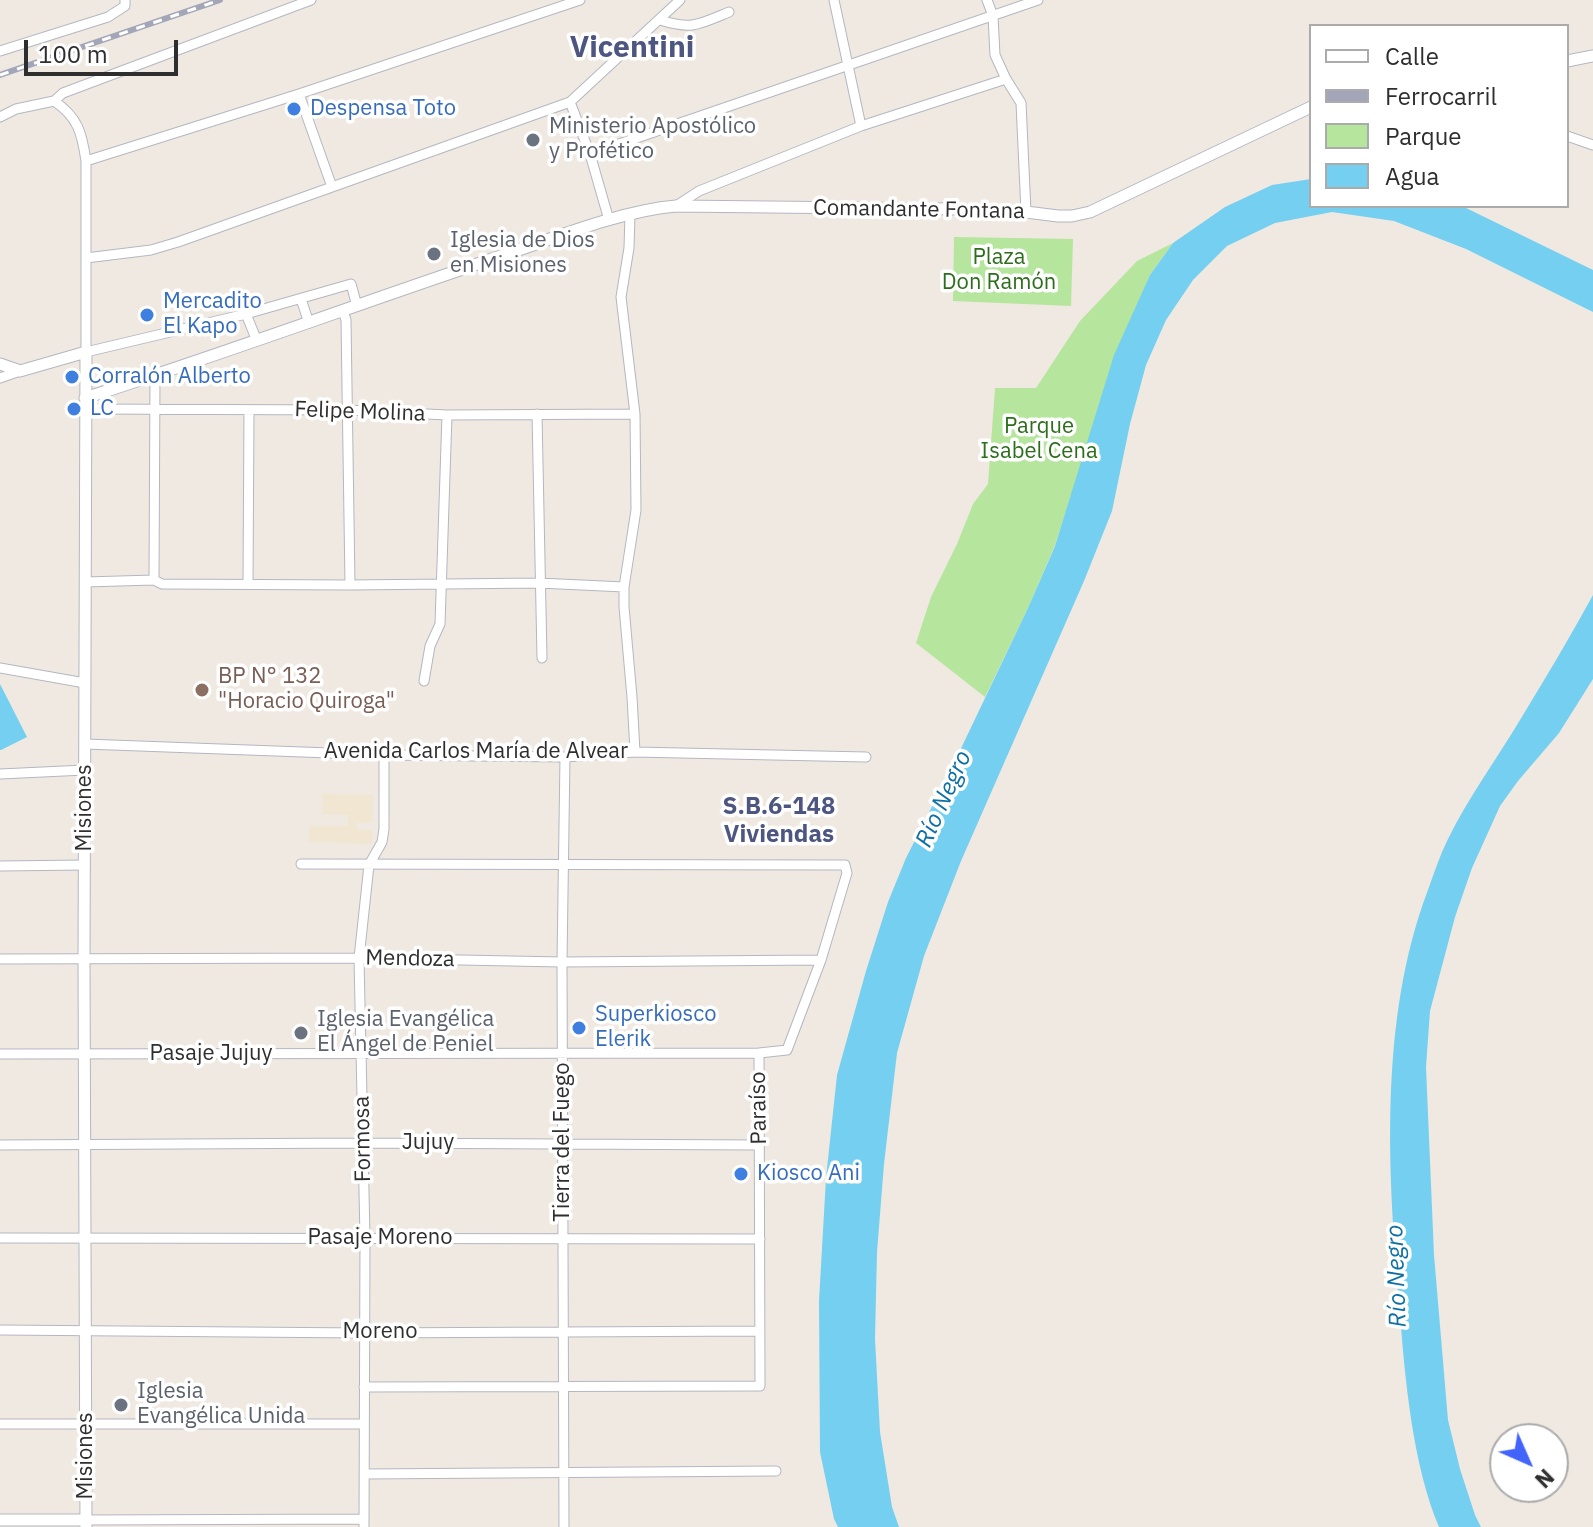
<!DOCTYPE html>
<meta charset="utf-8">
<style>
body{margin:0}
#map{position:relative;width:1593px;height:1527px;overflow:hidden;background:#efe9e1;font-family:"IBM Plex Sans",sans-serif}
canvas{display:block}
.legend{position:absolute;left:1309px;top:24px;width:260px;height:184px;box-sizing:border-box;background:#fff;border:2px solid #ababab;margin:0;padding:10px 14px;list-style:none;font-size:24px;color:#2e2e2e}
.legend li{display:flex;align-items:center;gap:16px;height:40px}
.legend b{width:40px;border:2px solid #ababab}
.north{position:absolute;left:1489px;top:1423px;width:80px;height:80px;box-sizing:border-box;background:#fff;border:2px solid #ababab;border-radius:50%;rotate:135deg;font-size:22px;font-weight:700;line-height:32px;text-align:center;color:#2e2e2e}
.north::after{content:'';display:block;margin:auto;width:28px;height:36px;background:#4264fb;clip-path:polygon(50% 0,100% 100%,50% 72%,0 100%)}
.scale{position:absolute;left:24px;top:40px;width:154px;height:36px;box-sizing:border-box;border:4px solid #2e2e2e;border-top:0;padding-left:10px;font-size:24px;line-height:28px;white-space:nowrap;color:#2e2e2e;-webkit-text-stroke:6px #fff;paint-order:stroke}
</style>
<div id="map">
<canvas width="1593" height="1527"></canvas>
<ul class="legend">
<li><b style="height:10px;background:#fff"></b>Calle</li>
<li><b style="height:10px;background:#a3a6b8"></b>Ferrocarril</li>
<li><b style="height:22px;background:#b6e59e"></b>Parque</li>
<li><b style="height:22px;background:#75cff0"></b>Agua</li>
</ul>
<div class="north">N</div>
<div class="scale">100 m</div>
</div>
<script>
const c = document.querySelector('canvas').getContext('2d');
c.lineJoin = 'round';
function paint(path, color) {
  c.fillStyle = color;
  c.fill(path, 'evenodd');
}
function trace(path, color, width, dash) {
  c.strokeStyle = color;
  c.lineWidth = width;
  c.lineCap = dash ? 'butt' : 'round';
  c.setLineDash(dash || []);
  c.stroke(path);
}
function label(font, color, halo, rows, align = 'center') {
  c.font = font + ' "IBM Plex Sans",sans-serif';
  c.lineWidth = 7;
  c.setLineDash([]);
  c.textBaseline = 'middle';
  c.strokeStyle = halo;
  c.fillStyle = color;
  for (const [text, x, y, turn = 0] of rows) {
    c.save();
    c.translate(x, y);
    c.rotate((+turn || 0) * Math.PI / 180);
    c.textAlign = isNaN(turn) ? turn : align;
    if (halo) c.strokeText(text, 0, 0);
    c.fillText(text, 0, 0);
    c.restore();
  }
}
paint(new Path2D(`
 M323 794 373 795 372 822 356 823 357 830H372V844L308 842 310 826H348V815L322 814Z`), '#f0e6d1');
paint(new Path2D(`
 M954 237 1073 239 1071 306 953 301Z
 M1173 243 1150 275 1085 453 1055 545 1028 608 985 697 916 643 931 597 957 544 973 504 988 484 995 388H1036L1080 321 1137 261Z`), '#b6e59e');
paint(new Path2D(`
 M1311 179V206H1462L1593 270V312L1466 249 1394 221 1332 212 1275 223 1227 246 1193 280 1166 320 1146 365 1130 424 1112 511 1084 581 961 861 924 956 897 1053 884 1164 877 1252 875 1339 880 1432 892 1507 899 1527H838L834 1519 820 1452 819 1301 826 1178 837 1075 866 971 888 902 906 858 955 761 1028 608 1055 546 1114 355 1150 275 1173 243 1225 207 1272 185Z
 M1593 595V679L1559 733 1518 781 1500 806 1472 868 1455 917 1430 1011 1426 1067 1434 1255 1448 1420 1460 1469 1475 1515 1481 1527H1439C1413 1466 1405 1380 1400 1314 1388 1177 1378 1021 1428 890 1434 873 1440 855 1448 839 1468 798 1496 760 1520 720 1545 679 1570 637 1593 595Z
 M0 684 27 737 1 750H0Z`), '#75cff0');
const minor = new Path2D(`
 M834 0 861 126
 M987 0 993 16 995 55 1006 79 1021 103 1026 212
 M660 20C692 30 698 25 729 12
 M0 51 108 17 125 6V0
 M299 94 332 187
 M54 101C78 117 82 133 86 161V352L246 314 351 284 357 306
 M570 102 590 154 609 220
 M0 117 16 109 54 101 63 93 311 0
 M1567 136 1593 145
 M590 154 1038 0
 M86 161 299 94 580 0
 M676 206 699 191 861 126 1006 79
 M630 215 629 248 621 297 635 414 636 510 624 587V607L632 697 635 752
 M86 258 151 250 178 242 570 102 680 0
 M301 299 309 323
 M343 311 346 320 350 585
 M246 314 257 341
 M0 378 20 371
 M85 409 347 410 447 415 635 414
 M537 414 542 658
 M154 580 155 376
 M85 582 154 580 162 584 350 585 539 583 624 587
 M248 583 249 410
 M0 668 85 683
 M424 681 430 646 440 624 447 415
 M85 744 384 755 565 757 635 752 866 757
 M0 774 85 770
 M301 864 845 865 847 873 821 960 787 1050 759 1053 760 1386 364 1387
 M0 866 85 865
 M0 959 359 958 562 962 821 960
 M0 1054 759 1053
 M0 1145 363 1143 759 1145
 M0 1238 760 1239
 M0 1330 364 1333 760 1331
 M0 1424H364
 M364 1474 776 1471
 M86 1520 364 1519
 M364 1527 365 1238 359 958 369 865 382 842 384 829V755
 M564 1527 562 962 565 757`);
const tertiary = new Path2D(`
 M1567 61 1593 56
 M0 364 20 371 86 352 84 960 86 1527
 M85 398C223 354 358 304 495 258 550 240 618 211 676 206L957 209 1026 212 1058 216H1072L1090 212 1311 107
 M0 1520H86`);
trace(minor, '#b4b7c1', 11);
trace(tertiary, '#b4b7c1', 13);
trace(minor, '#fff', 9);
trace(tertiary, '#fff', 11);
const rail = new Path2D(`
 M0 75 220 0`);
trace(rail, '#a3a6b8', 6);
trace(rail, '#fff', 3, [9]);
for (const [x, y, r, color] of [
 [294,109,8,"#3f7fe0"],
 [533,140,8,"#6b7280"],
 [434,254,8,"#6b7280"],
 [147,315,8,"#3f7fe0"],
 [72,377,8,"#3f7fe0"],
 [74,409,8,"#3f7fe0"],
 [202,690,8,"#8d6e63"],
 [579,1028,8,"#3f7fe0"],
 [301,1033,8,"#6b7280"],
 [741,1174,8,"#3f7fe0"],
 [121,1405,8,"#6b7280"]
]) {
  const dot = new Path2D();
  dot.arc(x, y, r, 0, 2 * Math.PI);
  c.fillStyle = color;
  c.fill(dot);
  trace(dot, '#fff', 3);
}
label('22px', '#366cbe', '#fff', [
 ["Despensa Toto",310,109],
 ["Mercadito",163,302],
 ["El Kapo",163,327],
 ["Corralón Alberto",88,377],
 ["LC",90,409],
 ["Superkiosco",595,1015],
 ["Elerik",595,1040],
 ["Kiosco Ani",757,1174]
], 'left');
label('22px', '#5b616d', '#fff', [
 ["Ministerio Apostólico",549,127],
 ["y Profético",549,152],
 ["Iglesia de Dios",450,241],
 ["en Misiones",450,266],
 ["Iglesia Evangélica",317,1020],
 ["El Ángel de Peniel",317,1045],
 ["Iglesia",137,1392],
 ["Evangélica Unida",137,1417]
], 'left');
label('22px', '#2e2e2e', '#fff', [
 ["Comandante Fontana",919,210,1],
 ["Felipe Molina",360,412,2],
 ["Avenida Carlos María de Alvear",476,752],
 ["Misiones",85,808,-90],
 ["Mendoza",410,959,1],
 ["Pasaje Jujuy",211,1054],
 ["Paraíso",759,1108,-91],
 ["Formosa",363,1139,-91],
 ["Tierra del Fuego",563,1142,-90],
 ["Jujuy",428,1143],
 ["Pasaje Moreno",380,1238],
 ["Moreno",380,1332],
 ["Misiones",86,1456,-90]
]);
label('22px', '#2c6e1b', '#fff', [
 ["Plaza",999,258],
 ["Don Ramón",999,283],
 ["Parque",1039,427],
 ["Isabel Cena",1039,452]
]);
label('22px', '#785e54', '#fff', [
 ["BP N° 132",218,677],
 ["\"Horacio Quiroga\"",218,702]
], 'left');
label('italic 24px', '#0d6fa3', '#fff', [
 ["Río Negro",944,799,-66],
 ["Río Negro",1397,1276,-92]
]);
label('bold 24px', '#4d5680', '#fff', [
 ["S.B.6-148",779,807],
 ["Viviendas",779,835]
]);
label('bold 30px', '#4d5680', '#fff', [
 ["Vicentini",632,48]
]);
</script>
